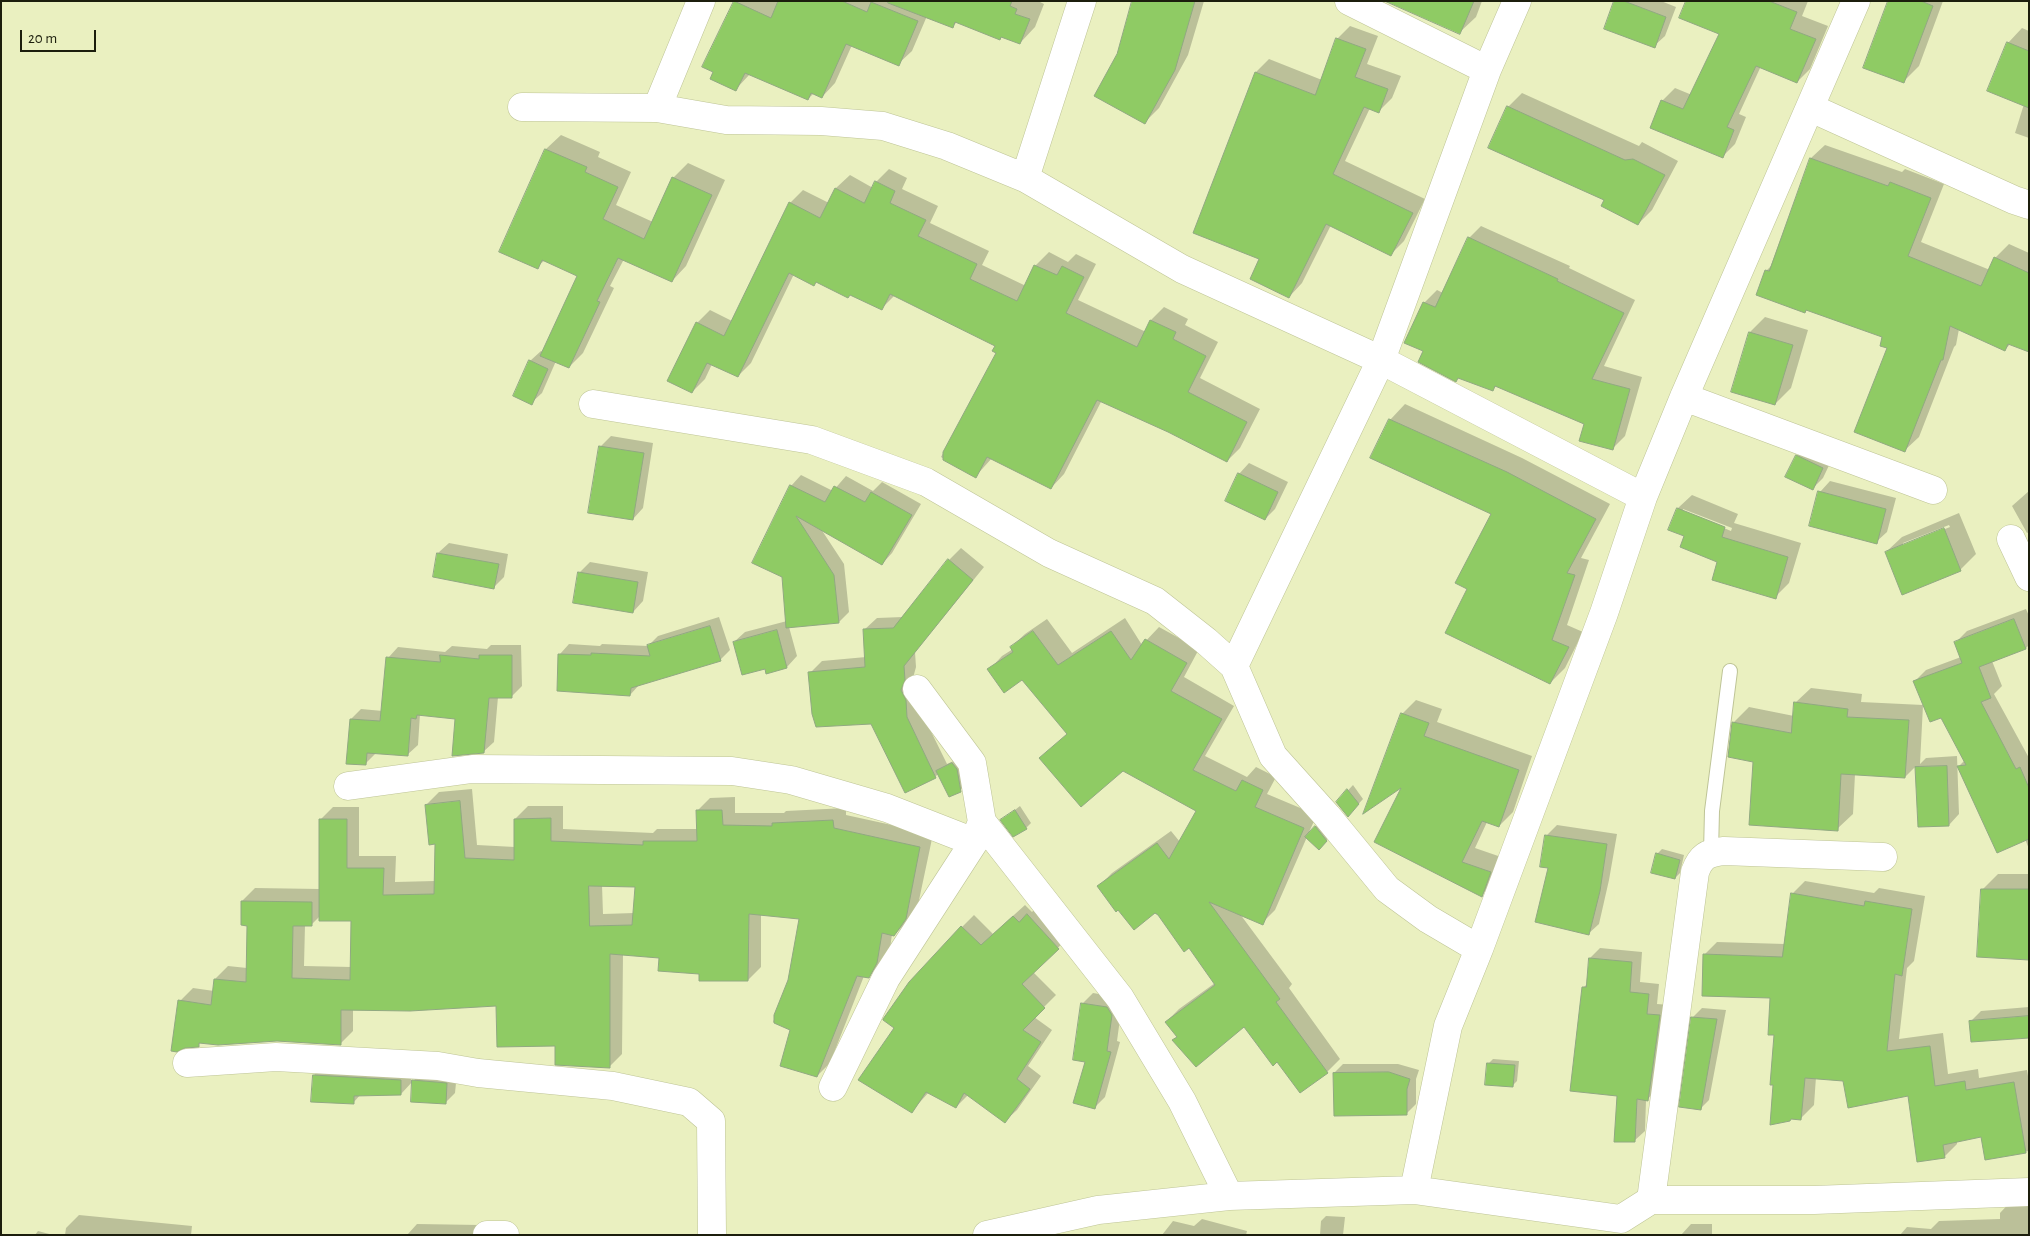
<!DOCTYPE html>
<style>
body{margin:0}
#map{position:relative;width:2030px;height:1236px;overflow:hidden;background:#eaf0c0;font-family:"Alegreya Sans",sans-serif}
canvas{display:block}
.frame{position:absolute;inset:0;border:2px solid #1c1e0d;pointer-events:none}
.scale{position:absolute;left:20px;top:30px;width:76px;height:22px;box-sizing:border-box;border:2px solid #1c1e0d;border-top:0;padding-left:6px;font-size:15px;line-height:18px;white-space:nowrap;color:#1c1e0d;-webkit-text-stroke:4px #eaf0c0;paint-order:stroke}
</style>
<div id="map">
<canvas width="2030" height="1236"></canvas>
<div class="frame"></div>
<div class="scale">20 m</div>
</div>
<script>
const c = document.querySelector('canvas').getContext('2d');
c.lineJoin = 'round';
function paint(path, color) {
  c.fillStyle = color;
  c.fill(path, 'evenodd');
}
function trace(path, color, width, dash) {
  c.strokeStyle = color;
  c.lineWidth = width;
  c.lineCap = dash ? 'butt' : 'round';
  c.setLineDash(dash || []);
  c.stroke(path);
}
paint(new Path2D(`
 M736 1H1038L1044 4 1035 27 1020 43 1002 36 1000 38 957 22 953 26 927 16 912 51 898 64 852 45 835 83 822 97 814 93 808 99 750 74 736 89 715 71 704 66Z
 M1133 1H1204L1188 55 1159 108 1145 122 1118 54Z
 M1425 1H1482L1476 17 1460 32Z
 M1615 1H1661L1676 7 1665 36 1654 46Z
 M1687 1H1808L1802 16 1828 26 1810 69 1797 82 1761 66 1739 114 1746 117 1735 144 1723 156 1662 101 1675 88 1692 95 1721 33Z
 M1890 1H1943L1919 66 1903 82Z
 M1350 26 1378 36 1367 64 1401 76 1392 98 1379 111 1370 108 1345 161 1425 199 1404 241 1391 254 1331 225 1302 283 1289 297 1261 258 1256 72 1269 59 1322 80 1337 39Z
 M2022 28 2029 31V138L2015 133 2024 104 2008 43Z
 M1522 93 1639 146 1642 142 1678 161 1652 210 1638 224 1606 199 1508 107Z
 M561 135 600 152 598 157 631 172 616 205 653 222 673 178 688 163 725 180 686 266 672 281 624 259 610 286 614 288 583 353 569 367 556 361 542 393 531 403 530 361 541 351 543 352 579 276 545 260 537 267 501 251 546 149Z
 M1825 145 1902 172 1905 169 1944 184 1921 242 1990 270 1995 258 2009 244 2029 253V351L2011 343 2005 350 1959 329 1956 345 1954 347 1919 437 1905 450 1889 347 1883 336 1808 309 1805 312 1757 294 1767 270 1773 264 1811 158Z
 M889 169 907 178 902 189 938 206 930 223 989 251 982 265 1026 286 1036 265 1049 252 1068 262 1076 254 1096 264 1078 300 1146 332 1151 320 1164 307 1188 319 1185 325 1218 342 1200 378 1260 409 1240 448 1227 461 1169 431 1102 400 1064 474 1051 488 992 458 975 477 941 457 998 353 997 345 895 295 882 308 817 281 814 284 794 274 751 363 738 376 712 364 705 379 692 392 697 323 710 310 732 321 790 203 803 190 829 203 836 188 850 175 873 188 876 182Z
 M1481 226 1570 266 1569 268 1635 300 1604 366 1642 377 1625 436 1613 448 1585 423 1497 385 1492 390 1459 377 1456 380 1424 351V303L1437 290 1443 293 1469 238Z
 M1765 317 1808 330 1791 388 1775 404 1750 332Z
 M1405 404 1522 458 1610 504 1581 558 1589 560 1567 625 1583 632 1565 668 1550 683 1468 589 1493 513 1390 420Z
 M611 436 653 443 643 508 633 519 600 447Z
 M1807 446 1833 457 1823 478 1813 488 1797 456Z
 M1249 463 1288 482 1275 509 1265 519 1239 474Z
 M801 475 833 491 846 476 873 491 882 482 921 504 892 553 882 564 821 529 844 564 849 612 839 622 789 627 797 656 787 667 766 668 734 642 745 632 787 621 783 577 791 486Z
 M1830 481 1896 498 1887 532 1876 542 1820 492Z
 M2029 491V532L2027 533 2012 506Z
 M1692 495 1738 514 1734 523 1801 543 1789 583 1775 597 1718 561 1686 536 1669 529 1678 508ZM1683 509 1732 528 1731 531 1683 511Z
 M1959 513 1976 554 1960 570 1886 552 1902 537ZM1949 525 1950 527 1903 546V543Z
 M449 543 508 554 504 577 494 587 434 576 438 553Z
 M961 548 984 567 915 652 916 667 913 678 918 705 947 764 958 759 965 786 960 790 939 773 935 777 872 722 810 673 822 661 866 657 864 630 877 618 903 617 949 560Z
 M590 562 648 572 643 601 633 612 579 573Z
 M2026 609 2029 616V645L2026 648 1992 661 2002 686 1994 694 2029 758V849L2025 839 1959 766 1965 760 1942 716 1915 681 1926 670 1961 657 1956 642 1967 631Z
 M719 617 730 650 720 660 639 685 630 695 560 654 569 644 600 646 602 644 648 646 658 636Z
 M1125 618 1142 645 1159 627 1199 649 1184 677 1234 706 1205 756 1247 777 1256 767 1276 777 1267 794 1317 815 1308 834 1320 822 1331 835 1324 843 1307 837 1275 910 1262 923 1240 914 1292 984 1289 988 1340 1059 1327 1072 1278 1060 1245 1025 1174 1040 1178 1036 1166 1022 1179 1009 1215 983 1189 946 1159 915 1099 886 1112 873 1171 831 1180 842 1198 810 1068 733 1022 679 989 670 1002 656 1013 649 1011 647 1025 634 1047 619 1072 653Z
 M491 645H521L522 686 511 697H498L494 742 483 752 456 718 420 714 418 745 407 755 376 753 365 764 351 719 361 709 383 711 388 658 398 647 445 652 452 646 487 649Z
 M1811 688 1862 694 1861 702 1923 705 1920 764 1926 758 1957 756 1959 814 1949 825 1919 826 1916 766 1905 777 1855 774 1853 814 1837 829 1754 761 1734 722 1749 707 1794 716 1795 703Z
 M1416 700 1442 709 1437 722 1532 756 1513 812 1499 826 1487 822 1475 848 1504 858 1495 882 1481 895 1404 784 1402 714Z
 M1353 785 1363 799 1353 810 1337 802Z
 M472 789 477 845 515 847V819L528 806H563V829L653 833 657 829H698L697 811 710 798 735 797V813H784L786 811 846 808V815L933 834 918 905 907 922 894 935 892 934 890 949 881 964 868 977 864 976 830 1063 817 1076 792 1029 773 1022 790 980 800 918 761 914V967L748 980 700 973 660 957 623 954 622 1054 609 1067 556 1045 497 1004 353 1009V1031L340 1044 277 1040 201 1042 198 1045 180 1001 193 988 214 991 215 979 228 966 247 968 248 924 242 901 255 888 320 889V820L333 807H359V856H396L395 882 435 881 436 843 426 805 439 792ZM602 885 636 886 634 913 603 914ZM320 916 352 920V967L304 966 305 925H311Z
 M1020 806 1031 823 1026 828 1002 820Z
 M1557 825 1617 834 1609 880 1599 924 1588 934 1550 867 1546 836Z
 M1662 849 1684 855 1680 873 1675 878 1657 854Z
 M1998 874H2029V959L1982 890Z
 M1805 881 1874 893 1879 888 1925 896 1914 961 1907 968 1899 1039 1943 1033 1948 1074 1978 1069 1979 1078 2027 1070 2029 1082V1151L1986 1158 1982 1136 1957 1141V1144L1944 1157 1909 1094 1844 1080 1816 1077 1814 1105 1801 1118 1775 1084V1034L1772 997 1704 955 1717 942 1785 944 1792 894Z
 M1040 904 1070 936 1033 972 1056 995 1034 1017 1052 1030 1028 1066 1041 1076 1017 1110 1005 1121 968 1095 956 1107 929 1092 912 1111 962 927 974 915 993 934 1025 905 1032 912Z
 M1600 948 1642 952 1640 982 1659 984 1657 1004 1670 1005 1658 1090 1646 1100 1645 1131 1634 1141 1583 988 1588 983 1590 958Z
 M1093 993 1117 997 1122 1004 1117 1041 1120 1042 1105 1097 1094 1108 1087 1061 1082 1004Z
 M2029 1007V1037L1971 1021 1981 1011Z
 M1702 1008 1726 1010 1709 1100 1700 1109 1692 1018Z
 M1493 1059 1519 1061 1517 1081 1512 1086 1488 1064Z
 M1343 1064H1398L1419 1070 1416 1079V1104L1406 1114 1334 1073Z
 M324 1065 411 1070V1083L424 1070 457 1073 455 1093 445 1103 413 1081 401 1094H361L353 1103 314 1075Z
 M2014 1198 2029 1200V1235H1900L1907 1227 1931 1229 1939 1221 2000 1219V1213Z
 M79 1215 192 1226 191 1235H65L66 1228Z
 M1326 1216 1345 1217 1343 1235H1320L1321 1221Z
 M1202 1219 1247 1231 1246 1235H1162L1173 1221 1194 1226Z
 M417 1224 480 1225V1235H407Z
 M1691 1224H1712V1235H1681Z
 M38 1231 53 1235H35Z`), '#0003');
const building = new Path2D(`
 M734 1 771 18 778 1H842L867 12 871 2 918 21 899 66 846 44 822 98 811 93 808 100 745 73 736 91 710 79 713 72 702 67Z
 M889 1H1012L1010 6 1017 9 1015 14 1030 19 1020 44 1001 37 1000 40 955 22 953 28 888 3Z
 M1132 1H1195L1175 70 1145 124 1094 96 1117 54Z
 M1385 1H1474L1460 34Z
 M1614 1H1624L1666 17 1655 48 1604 29Z
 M1686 1H1769L1797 12 1790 29 1816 39 1797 83 1756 66 1727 127 1734 130 1723 158 1650 128 1661 100 1683 109 1719 34 1679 18Z
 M1888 1H1921L1933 6 1904 83 1863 68Z
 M1336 38 1366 49 1355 77 1388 89 1379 113 1364 107 1333 174 1413 213 1391 256 1326 224 1289 298 1250 279 1259 259 1193 233 1255 72 1315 95Z
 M2007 42 2029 51V108L1987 91Z
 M1507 106 1625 160 1633 159 1665 175 1638 225 1601 206 1604 200 1488 148Z
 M545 149 587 167 585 172 618 187 603 219 644 239 672 177 712 195 672 282 618 258 597 301 600 302 569 368 540 356 577 276 542 260 538 269 499 252Z
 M1810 158 1888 186 1890 182 1931 198 1908 256 1981 286 1994 257 2029 273V352L2008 344 2005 351 1950 326 1943 360H1941L1905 452 1854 432 1887 348 1880 346 1882 337 1806 310 1805 313 1756 295 1765 270 1769 271Z
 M875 181 895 191 890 203 926 220 918 236 977 264 970 279 1017 301 1034 265 1057 275 1062 266 1084 277 1066 313 1137 347 1150 320 1176 332 1173 339 1206 356 1188 392 1247 422 1227 462 1168 432 1097 400 1051 489 987 457 976 478 943 460V452L996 353 992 351 995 346 890 294 882 310 850 295 848 298 816 282 814 286 789 273 738 377 707 363 692 393 667 381 696 322 724 336 789 202 820 218 835 188 864 203Z
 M1468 237 1558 279 1557 281 1624 313 1592 379 1630 389 1613 450 1579 441 1584 424 1495 386 1493 391 1458 378 1456 382 1418 362 1423 351 1404 343 1423 302 1435 307Z
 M1749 332 1793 345 1775 405 1731 392Z
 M529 360 548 369 532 405 513 396Z
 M1389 419 1507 472 1596 519 1567 573 1575 575 1552 640 1569 647 1550 684 1445 633 1467 589 1455 583 1491 514 1370 458Z
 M599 446 644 453 633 520 588 513Z
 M1796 455 1823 468 1813 490 1785 477Z
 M1238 473 1278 492 1265 520 1225 501Z
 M790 485 825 502 834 486 865 502 871 492 912 515 882 565 796 516 834 575 839 623 786 628 782 577 752 563Z
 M1818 491 1886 509 1877 544 1809 526Z
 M1677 508 1725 527 1722 537 1788 557 1776 599 1712 580 1717 562 1680 547 1684 536 1668 530Z
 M1944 528 1961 571 1902 595 1885 552Z
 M437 553 499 564 494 589 433 577Z
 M948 559 973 580 904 666 905 680 901 690 906 700 907 717 936 778 905 793 871 724 816 727 812 714 808 672 865 667 863 629 893 628Z
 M578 572 638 582 633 613 573 603Z
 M2014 619 2026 649 1979 667 1991 698 1981 702 2016 769 2020 767 2029 788V839L1997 853 1957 766 1966 765 1941 718 1930 722 1913 681 1962 663 1954 642Z
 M710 626 721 661 631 688 630 696 557 691 558 654 591 655V653L650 656 647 645Z
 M777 630 787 668 766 674 765 669 742 675 733 642Z
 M1033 631 1058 665 1111 631 1131 660 1145 639 1187 663 1171 691 1222 719 1193 770 1236 791 1242 780 1263 790 1255 807 1304 828 1263 925 1209 902 1280 999 1276 1002 1328 1073 1300 1093 1277 1062 1273 1066 1244 1027 1196 1067 1172 1040 1177 1037 1165 1022 1215 985 1189 948 1184 952 1158 915 1155 913 1134 930 1118 910 1116 912 1097 886 1157 843 1169 859 1196 811 1123 771 1081 807 1039 758 1067 734 1022 680 1004 693 987 669 1013 652 1010 647Z
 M440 655 479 659V655H512V698H489L484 753 452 756 455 719 417 715 416 719 411 718 408 756 367 753 366 765 346 764 350 719 380 721 386 657 440 662Z
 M1794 702 1848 709 1847 717 1909 720 1905 778 1841 774 1838 831 1749 825 1753 762 1728 757 1732 722 1791 733Z
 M1401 713 1429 723 1424 736 1519 770 1499 827 1482 821 1462 862 1491 872 1482 897 1374 842 1401 788 1363 814Z
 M952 763 957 769 961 792 949 797 936 771Z
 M1947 766 1949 826 1918 827 1915 767Z
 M1347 789 1359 804 1348 817 1336 802Z
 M460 801 465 858 514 860V819L551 818V841L643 845V841H697L696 810H722L723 825 772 826V823L833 820 834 828 920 847 906 919 894 936 882 933 877 963 869 978 857 976 817 1077 780 1066 790 1030 774 1023V1015L788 980 799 919 749 914 748 981H699V974L658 971 659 958 610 954V1068L555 1065V1046L497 1047 496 1006 410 1011 341 1010V1045L277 1041 218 1045 199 1043V1047L185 1048 177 1052 171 1051 178 1000 211 1005 214 979 246 982 247 926 241 925V901L312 902V926H293L292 978 350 980 351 921H319V819H347V868H384L383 895 434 894 435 844 429 845 425 805ZM589 886 635 887 632 925 590 926Z
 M1015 810 1027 829 1013 837 1000 820Z
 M1315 826 1327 841 1319 850 1305 837Z
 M1545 835 1607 844 1600 891 1589 935 1535 922 1548 868 1540 867Z
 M1656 853 1680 860 1675 879 1651 873Z
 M1981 889H2029V960L1977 957Z
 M1791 893 1864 906 1865 901 1912 909 1902 976 1895 974 1887 1051 1930 1046 1935 1086 1965 1081 1966 1090 2014 1082 2026 1153 1985 1160 1981 1137 1943 1145 1945 1158 1917 1162 1908 1096 1848 1108 1843 1081 1805 1078 1801 1120 1791 1119 1790 1121 1770 1125 1773 1085H1770L1774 1035H1768L1770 998 1702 996 1703 954 1782 957Z
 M1027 914 1059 949 1022 984 1045 1008 1023 1030 1041 1042 1017 1079 1030 1089 1005 1123 964 1093 956 1108 926 1092 912 1113 858 1080 894 1028 883 1020V1019L909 982 961 926 981 945 1013 916 1019 922Z
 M1589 958 1632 962 1630 992 1649 994 1647 1014 1660 1015 1648 1101 1637 1099 1635 1142H1614L1617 1096 1570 1091 1582 987H1586Z
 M1081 1003 1107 1007 1112 1015 1107 1051 1111 1052 1095 1109 1073 1103 1085 1062 1073 1060Z
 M2029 1016V1038L1971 1042 1969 1021Z
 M1691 1017 1717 1019 1701 1110 1679 1107Z
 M1487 1063 1515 1065 1513 1087 1485 1085Z
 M1389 1072 1410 1079 1407 1089V1115L1334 1116 1333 1073Z
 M313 1075 401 1080V1095L354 1096V1104L311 1102Z
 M412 1080 447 1083 446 1104 411 1102Z`);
paint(building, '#8fcb64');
trace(building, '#90a881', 1);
const service = new Path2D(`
 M1711 852 1712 811 1730 671`);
const minor = new Path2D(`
 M1349 1 1487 70
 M522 107 657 108 726 120 821 121 883 126 947 146 1025 178 1182 269 1381 360 1643 497
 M657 108 701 1
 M1811 108 2014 200 2029 205
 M1025 178 1082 1
 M1684 397 1933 490
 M593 404 812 440 926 482 1049 553 1155 601 1206 641 1234 666 1273 756 1327 816 1387 889 1428 919 1479 949
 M2011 539 2029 577
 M1234 666 1381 360 1487 70 1517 1
 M917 689 972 763 982 822 1120 998 1182 1101 1229 1196
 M348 786 472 769 732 771 791 780 887 808 974 842 982 822
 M187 1063 276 1057 438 1066 478 1073 613 1086 689 1102 711 1121 712 1235
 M833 1087 886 978 974 842
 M1414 1190 1448 1026 1479 949 1604 613 1643 497 1684 397 1856 1
 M1651 1200 1695 872C1701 856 1707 853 1724 851L1883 857
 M487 1235H505
 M987 1235 1098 1210 1229 1196 1414 1190 1621 1219 1651 1200H1814L2029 1192`);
trace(service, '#bec496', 16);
trace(minor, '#bec496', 29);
trace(service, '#fff', 14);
trace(minor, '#fff', 28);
</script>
